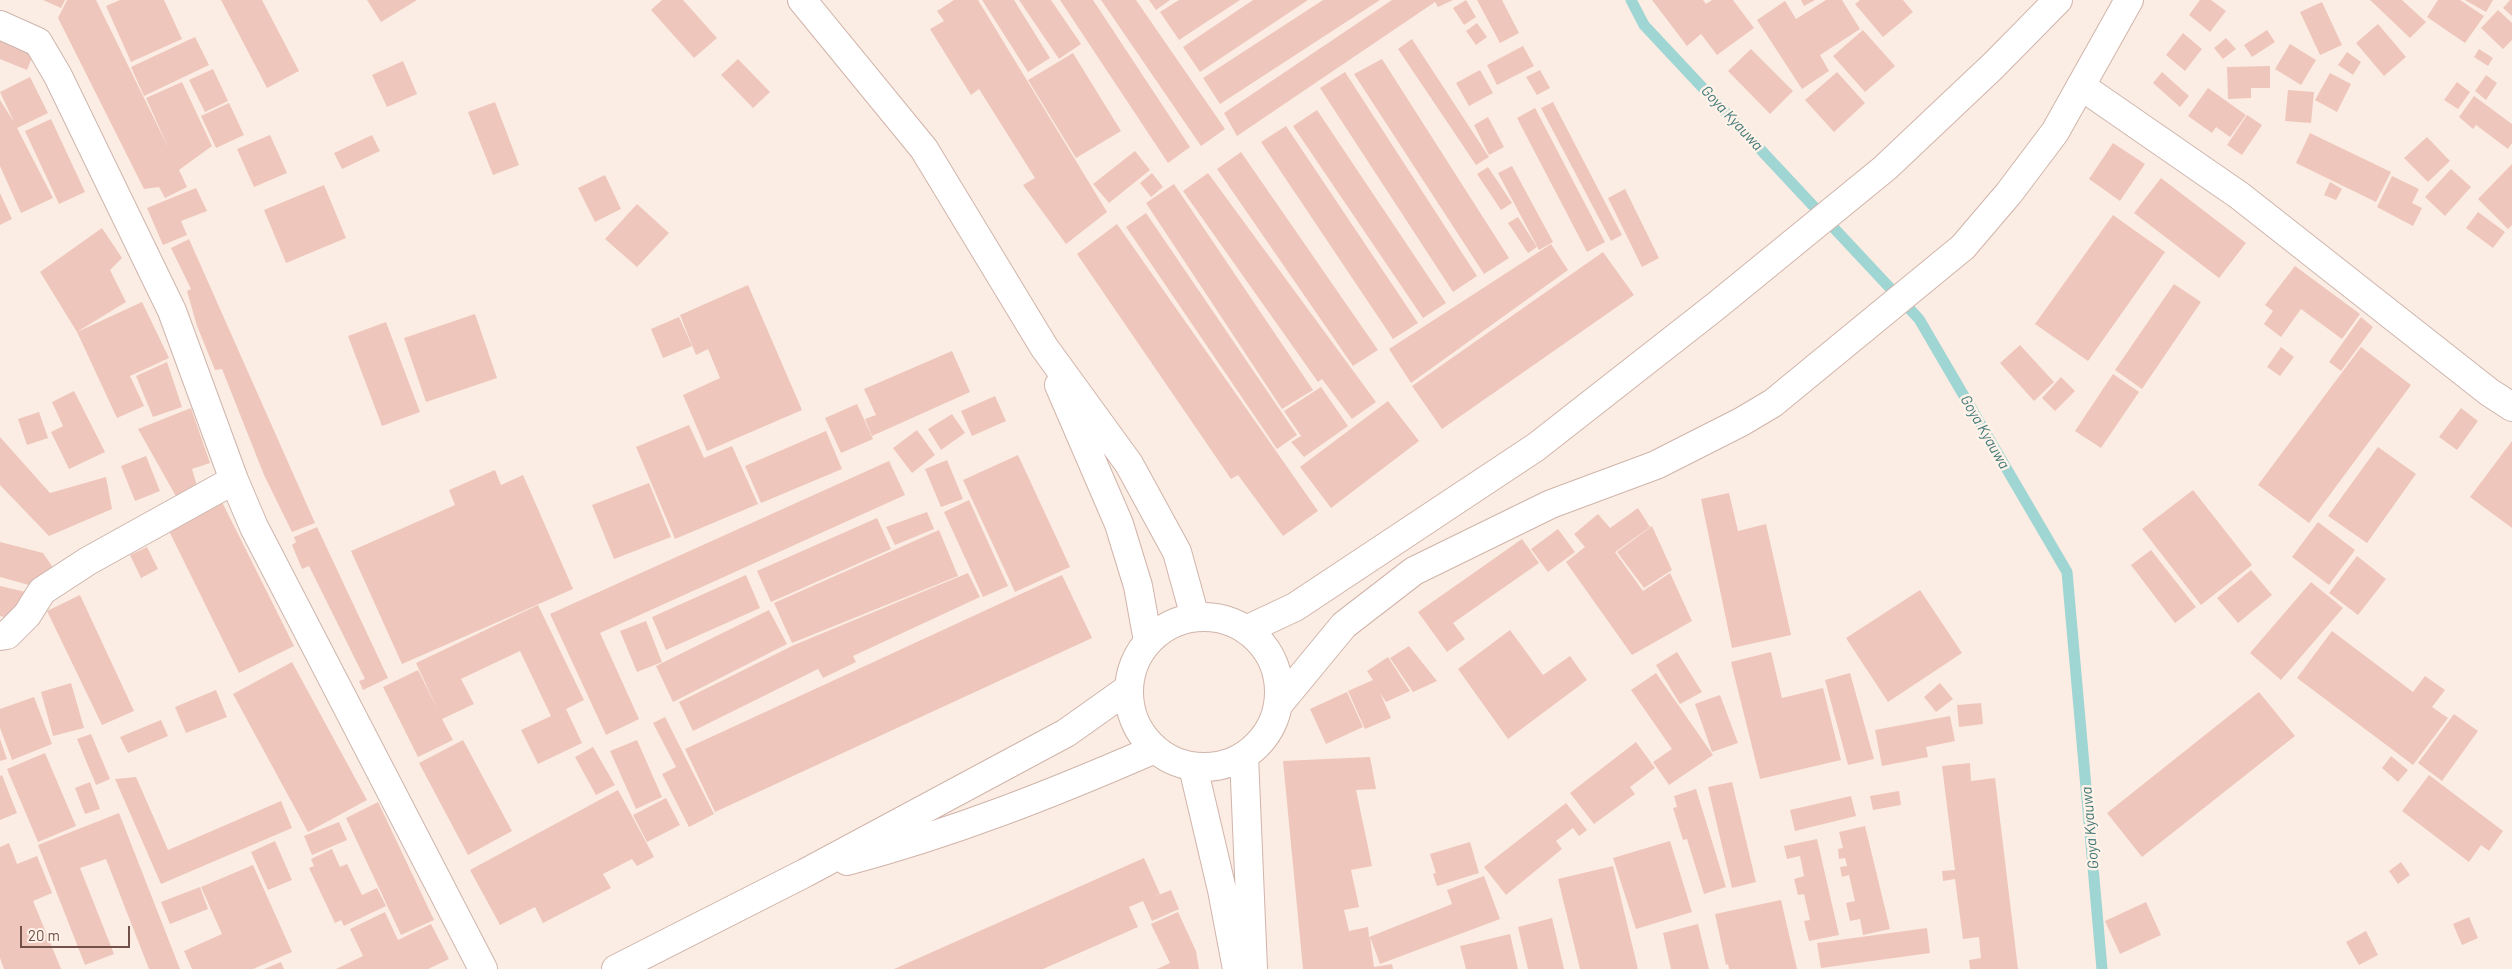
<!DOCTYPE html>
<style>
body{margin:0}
#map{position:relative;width:2512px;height:969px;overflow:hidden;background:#fbede3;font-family:Barlow,sans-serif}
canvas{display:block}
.scale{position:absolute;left:20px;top:926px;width:110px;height:22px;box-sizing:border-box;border:2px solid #72514a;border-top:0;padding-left:6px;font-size:15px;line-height:18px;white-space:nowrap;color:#72514a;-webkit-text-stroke:4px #fef2e9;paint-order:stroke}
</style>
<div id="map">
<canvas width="2512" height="969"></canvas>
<div class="scale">20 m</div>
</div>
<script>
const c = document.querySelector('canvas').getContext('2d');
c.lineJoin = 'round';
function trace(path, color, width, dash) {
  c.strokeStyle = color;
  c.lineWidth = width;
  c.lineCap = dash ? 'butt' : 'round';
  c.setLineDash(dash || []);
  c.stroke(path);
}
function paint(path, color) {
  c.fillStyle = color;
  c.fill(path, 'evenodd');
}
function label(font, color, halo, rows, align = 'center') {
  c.font = font + ' Barlow,sans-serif';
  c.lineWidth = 5;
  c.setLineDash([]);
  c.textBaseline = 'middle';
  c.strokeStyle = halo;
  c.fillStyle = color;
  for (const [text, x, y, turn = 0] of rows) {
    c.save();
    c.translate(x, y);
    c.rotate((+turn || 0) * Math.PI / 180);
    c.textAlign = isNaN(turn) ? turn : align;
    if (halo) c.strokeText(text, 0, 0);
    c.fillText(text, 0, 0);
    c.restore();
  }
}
trace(new Path2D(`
 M1631 0 1644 25 1919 319 2067 572 2102 969`), '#9fd5d3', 11);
paint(new Path2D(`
 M43 0H65L61 8Z
 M67 0H96L169 149 146 98 182 82 212 146 179 170 187 187 165 198 159 187 144 189 58 18Z
 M120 0H164L182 39 131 62 106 6Z
 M221 0H262L299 71 267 88Z
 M367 0H417L381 22Z
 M662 0H683L717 38 694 58 651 10Z
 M954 0H978L1107 212 1066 244 1023 185 1035 178 979 89 971 95 930 29 944 21 937 11Z
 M982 0H1014L1050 58 1028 72Z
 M1019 0H1051L1081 44 1059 59Z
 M1060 0H1093L1190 147 1168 163Z
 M1101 0H1136L1225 129 1201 146Z
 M1149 0H1170L1156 10Z
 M1179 0H1240L1179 40 1160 12Z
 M1253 0H1308L1200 72 1183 47Z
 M1323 0H1380L1220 104 1203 78Z
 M1392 0H1453L1438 7 1435 2 1237 136 1224 113Z
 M1466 0 1476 17 1464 25 1453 8Z
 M1477 0H1502L1519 33 1500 43Z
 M1652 0H1703L1706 4 1712 0H1733L1754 28 1717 55 1701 34 1687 46Z
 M1801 0H1815L1804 6Z
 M1826 0H1842L1860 29 1820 55 1829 71 1802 89 1757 20 1785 1 1796 19Z
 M1860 0H1903L1913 12 1883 37 1855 4Z
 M2200 0H2211L2226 11 2210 32 2189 15Z
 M2370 0H2402L2426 22 2410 38Z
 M2438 0H2460L2484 16 2465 43 2427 17Z
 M2465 0H2493L2486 12Z
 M2510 0H2512V16L2503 8Z
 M2322 2 2342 45 2320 55 2300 12Z
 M2498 10 2512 23V40L2503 49 2481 28Z
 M1477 23 1487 37 1476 45 1466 31Z
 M2378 24 2406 57 2384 76 2356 43Z
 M1863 30 1895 66 1865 92 1833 56Z
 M2267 30 2275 42 2252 57 2244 45Z
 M2183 33 2202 49 2185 71 2166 55Z
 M195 37 209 65 144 96 131 67Z
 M2226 38 2236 49 2223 59 2214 48Z
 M1412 39 1489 157 1476 165 1398 49Z
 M0 41 33 55 27 70 0 59Z
 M2290 44 2316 60 2301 85 2275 69Z
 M1523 46 1534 66 1497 85 1487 65Z
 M1751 49 1793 91 1770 114 1728 71Z
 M2479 49 2493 58 2488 66 2474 57Z
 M2347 52 2361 62 2353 75 2338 65Z
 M1073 53 1121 131 1076 158 1028 80Z
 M738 59 770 92 753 108 721 75Z
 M1382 59 1509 258 1484 274 1354 74Z
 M403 61 417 94 387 107 372 75Z
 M2270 66V88H2251V98L2228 99 2227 67Z
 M213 69 228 101 205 112 189 80Z
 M1480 70 1493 93 1469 106 1456 83Z
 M1540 70 1550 88 1537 95 1526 77Z
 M1345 72 1477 276 1453 292 1320 88Z
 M1837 72 1865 103 1834 132 1805 100Z
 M2162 72 2189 96 2180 107 2153 83Z
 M2330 73 2351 84 2337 112 2315 100Z
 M2486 75 2497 83 2486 100 2475 91Z
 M30 77 48 113 17 128 53 198 21 213 0 166V100L14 122 0 92Z
 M2457 82 2470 92 2458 109 2444 100Z
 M2208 88 2246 115 2230 137 2216 127 2212 133 2188 116Z
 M2288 90 2314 92 2311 123 2285 121Z
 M2474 96 2512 124V143L2508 149 2476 125 2473 129 2459 117Z
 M495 102 519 165 493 175 468 112Z
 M1553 102 1622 235 1611 241 1541 108Z
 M229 103 244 135 216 148 201 116Z
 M1535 108 1605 242 1587 252 1517 118Z
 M1317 110 1446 303 1423 318 1293 126Z
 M2247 115 2262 125 2242 155 2227 145Z
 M1488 117 1504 147 1489 155 1474 125Z
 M51 119 85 192 59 204 25 131Z
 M1286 126 1418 323 1393 339 1261 142Z
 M2310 133 2391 172 2376 202 2296 163Z
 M270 135 287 173 254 187 237 149Z
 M372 135 380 151 342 169 334 153Z
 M2427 137 2450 161 2428 182 2404 158Z
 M2113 143 2145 164 2120 201 2089 179Z
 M1135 151 1150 170 1109 203 1093 184Z
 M1241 152 1378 350 1353 366 1217 169Z
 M2512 164V225L2508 229 2478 199Z
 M1512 166 1553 242 1539 250 1498 173Z
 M1488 167 1512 203 1501 210 1477 174Z
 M2451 169 2471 187 2445 216 2425 197Z
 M1152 173 1163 187 1151 197 1140 183Z
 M1208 173 1376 402 1352 419 1322 379 1318 382 1183 191Z
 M605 175 621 209 595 222 578 188Z
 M2392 176 2419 189 2412 203 2422 208 2413 226 2377 207Z
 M2161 178 2246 243 2219 278 2134 213Z
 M2330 182 2342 189 2336 200 2324 195Z
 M1174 184 1313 390 1282 409 1146 203Z
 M324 185 346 238 286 263 264 210Z
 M196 188 207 211 181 221 187 235 163 245 147 208Z
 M1625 189 1659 258 1642 267 1608 198Z
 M0 193 12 219 0 225Z
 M637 204 669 233 637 267 605 239Z
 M2478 212 2505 232 2493 248 2466 228Z
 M1146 213 1297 435 1277 449 1126 227Z
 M2113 215 2165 252 2088 361 2035 324Z
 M1518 217 1537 247 1528 253 1508 223Z
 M1117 224 1318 511 1283 536 1238 475 1231 479 1077 254Z
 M102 228 122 258 110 270 126 302 77 332 142 302 169 358 130 376 144 406 117 418 77 332 40 272Z
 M189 239 315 523 292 532 264 475 222 369 215 370 197 326 187 291 191 289 171 248Z
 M1551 244 1568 270 1411 383 1389 349Z
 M1603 252 1634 295 1442 429 1412 386Z
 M2295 266 2360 314 2342 339 2301 309 2281 337 2264 324 2273 311 2265 305Z
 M2174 284 2201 302 2142 389 2115 370Z
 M748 285 802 410 707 451 683 395 720 378 708 349 696 355 680 315Z
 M475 314 497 378 426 402 404 338Z
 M679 317 692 346 663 358 651 329Z
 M2361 317 2373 327 2341 371 2329 362Z
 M386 322 420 412 382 426 348 336Z
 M2020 345 2054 382 2034 401 2000 363Z
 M2281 347 2294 357 2280 376 2267 367Z
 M2361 347 2411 385 2309 523 2258 485Z
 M952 351 970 392 872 436 865 419 876 415 864 389Z
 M167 362 182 407 153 417 136 376Z
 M2113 374 2139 392 2101 448 2075 431Z
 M2061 377 2075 391 2055 411 2042 398Z
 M1321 387 1348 426 1304 457 1291 442 1301 436 1284 411Z
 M74 391 105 452 69 469 51 432 63 426 52 402Z
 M995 396 1006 421 972 436 961 411Z
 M1388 401 1419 441 1331 508 1300 467Z
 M857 404 873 439 841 453 825 418Z
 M191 408 210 463 192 469 197 486 177 498 138 429Z
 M2461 408 2478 421 2457 450 2439 437Z
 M39 412 48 438 27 445 18 419Z
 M952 414 965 433 941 450 928 429Z
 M689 425 704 458 732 446 758 504 675 539 636 447Z
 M917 430 935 455 912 473 893 448Z
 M826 431 842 469 761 503 745 466Z
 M0 437 50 493 106 477 112 509 49 536 0 485Z
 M2512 441V528L2470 497Z
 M2378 447 2416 474 2367 543 2328 516Z
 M1018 455 1070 567 1015 592 963 480Z
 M146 456 160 491 135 501 121 466Z
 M947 460 963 499 941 507 925 469Z
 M889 461 905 495 600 633 639 719 606 735 550 614Z
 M495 470 501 485 523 475 573 589 402 664 351 551 455 505 449 490Z
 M649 483 671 537 614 559 592 505Z
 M2193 490 2252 565 2201 605 2142 529Z
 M1729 493 1738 531 1766 524 1791 635 1732 648 1701 499Z
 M221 500 294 646 239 673 167 527Z
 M969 500 1008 586 983 597 944 512Z
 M1638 508 1650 527 1615 552 1643 591 1670 573 1692 621 1632 655 1566 562 1585 547 1574 534 1598 514 1610 528Z
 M927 512 934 529 895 545 886 527Z
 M877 518 891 549 771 602 757 571Z
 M2318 522 2355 550 2329 585 2292 557Z
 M1652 526 1672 570 1644 588 1617 552Z
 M317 527 388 678 363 690 359 681 365 679 309 566 302 569 292 545 296 542 294 537Z
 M1558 529 1575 552 1548 572 1531 549Z
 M939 530 958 576 792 643 774 603Z
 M1522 539 1539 563 1453 623 1465 639 1447 652 1418 612Z
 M0 542 43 553 54 569 36 587 0 577Z
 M147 547 158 569 141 578 130 555Z
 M2151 550 2196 607 2175 623 2131 565Z
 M2357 556 2386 579 2358 615 2329 593Z
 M2251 570 2272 595 2238 623 2217 598Z
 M968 573 980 597 853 656 856 662 823 678 818 669 693 731 679 702 794 645Z
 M746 575 760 608 666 650 652 617Z
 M1062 575 1092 638 715 812 685 749Z
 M2311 582 2343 608 2281 680 2250 653Z
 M0 586 26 592 19 621 0 616Z
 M1920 590 1962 653 1888 702 1846 638Z
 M80 595 134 711 102 725 47 611Z
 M538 605 584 700 566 709 582 743 538 764 521 730 551 716 520 651 461 679 474 704 442 719 453 740 418 757 383 687 418 670 438 710 416 663Z
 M769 610 787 644 673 702 656 666Z
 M646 621 662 662 637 672 620 631Z
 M1510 630 1543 675 1570 656 1587 680 1508 739 1458 669Z
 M2332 631 2413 692 2425 676 2445 690 2432 707 2448 718 2413 765 2297 678Z
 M1409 646 1437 681 1413 692 1390 658Z
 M1677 652 1702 692 1680 704 1656 665Z
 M1771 652 1782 698 1823 688 1841 760 1760 779 1731 662Z
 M1388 657 1410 691 1386 702 1380 693 1391 718 1365 729 1348 691 1373 680 1367 671Z
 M292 662 367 800 308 832 233 694Z
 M1656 673 1713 755 1669 785 1653 762 1672 749 1631 690Z
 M1850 673 1874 759 1848 765 1825 680Z
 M71 683 84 728 53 736 41 692Z
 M1940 683 1953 699 1936 712 1924 697Z
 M216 690 227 717 186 733 175 707Z
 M1347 692 1363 727 1326 744 1310 709Z
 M2259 692 2295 736 2142 857 2107 813Z
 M1720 695 1738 743 1712 752 1695 704Z
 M34 697 52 744 12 760 0 728V709Z
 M1981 703 1983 724 1959 727 1957 705Z
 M2454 714 2478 731 2442 781 2418 763Z
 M1950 716 1955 741 1926 747 1928 757 1882 766 1875 730Z
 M665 717 714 814 689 827 662 774 676 767 653 723Z
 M161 720 168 736 128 753 120 737Z
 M91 734 110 779 96 785 77 739Z
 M0 739 7 759 0 761Z
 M463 740 512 831 468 855 419 763Z
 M637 740 662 797 636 809 610 751Z
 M1636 742 1655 768 1630 787 1635 794 1594 824 1570 793Z
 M593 747 615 785 596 795 575 757Z
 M45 753 76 826 38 842 7 769Z
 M2391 756 2408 770 2398 782 2382 768Z
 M1370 757 1376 789 1356 790 1372 866 1351 870 1359 907 1344 910 1349 931 1368 927 1369 937 1452 904 1447 890 1484 876 1500 919 1380 964 1370 937 1374 967 1392 964 1393 969H1303L1283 761Z
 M1970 763 1971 781 1995 778 2018 969H1970L1969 960 1981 958 1979 937 1963 939 1955 879 1943 881 1942 871 1955 870 1942 766Z
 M2 775 17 813 0 820V776Z
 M2429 775 2503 831 2489 851 2481 845 2469 862 2402 811Z
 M136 777 168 850 281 801 292 828 161 884 115 779Z
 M90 782 100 809 85 814 75 788Z
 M1732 782 1756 882 1732 888 1708 787Z
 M1696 789 1726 887 1704 894 1687 839 1683 840 1673 808 1677 807 1674 796Z
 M618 790 654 857 637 866 632 859 603 874 611 888 543 923 535 907 500 925 470 870Z
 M1899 791 1901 805 1873 810 1870 796Z
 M1851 796 1856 816 1795 831 1790 810Z
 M666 798 680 825 647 842 633 815Z
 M378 802 434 920 401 935 346 818Z
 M1566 803 1587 830 1579 836 1573 828 1556 841 1562 849 1506 895 1484 867Z
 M119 813 180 969H149L106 859 80 868 114 954 85 965 38 845Z
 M339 822 347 840 312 855 304 836Z
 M1865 826 1890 929 1863 935 1860 919 1850 921 1846 903 1855 901 1849 875 1842 877 1840 867 1847 866 1845 858 1839 859 1838 849 1843 848 1839 832Z
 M1817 839 1839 935 1809 941 1804 921 1810 920 1804 894 1798 895 1794 879 1804 876 1800 856 1787 859 1784 846Z
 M275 841 292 880 268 890 251 852Z
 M1670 841 1692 912 1636 929 1613 858Z
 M1470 842 1479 873 1437 886 1433 874 1436 873 1430 854Z
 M9 843 17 864 37 856 52 893 33 901 61 969H4L0 958V847Z
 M332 849 340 867 347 864 362 895 377 888 386 906 344 926 341 920 335 923 309 868 314 866 311 859Z
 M1144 858 1160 894 1151 898 1171 890 1179 909 1152 921 1143 901 1129 907 1138 927 1043 969H894Z
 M2401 862 2410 875 2398 884 2389 871Z
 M253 865 292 952 253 969H192L184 951 222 934 201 887Z
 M1613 866 1638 969H1580L1558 879Z
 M200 887 208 909 170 924 161 902Z
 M1781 900 1797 969H1729L1728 964 1726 965 1715 914Z
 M2146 902 2161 935 2120 954 2105 921Z
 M385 912 398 940 431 924 449 959 428 969H336L363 956 350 929Z
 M1178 912 1196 951 1199 969H1157L1170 963 1151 924Z
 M2469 917 2478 938 2462 945 2453 924Z
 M1552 918 1564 969H1528L1518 927Z
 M1698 924 1709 969H1671L1663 933Z
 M1927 928 1930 953 1821 968 1817 943Z
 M2366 931 2378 955 2359 965 2346 942Z
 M1510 934 1518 969H1466L1460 946Z
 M281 962 284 969H264Z`), '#efc6bc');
const minor = new Path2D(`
 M0 25 38 42 58 76 172 311 234 480 254 527 483 969
 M2081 86 2240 196 2489 392 2512 407
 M0 636 7 635 27 615 42 591 88 561 234 480`);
const secondary = new Path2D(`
 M802 0 924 149 1044 347 1129 464 1177 552 1195 617
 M1059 385 1119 524 1138 586 1148 641
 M1129 692a75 75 0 1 1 150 0a75 75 0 1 1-150 0Z
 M1246 630 1295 607 1536 447 1716 306 1885 168 1994 65 2058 0
 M1278 705 1344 625 1414 571 1551 504 1656 465 1741 422 1773 403 1963 247 2009 193 2055 132 2129 0
 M1244 756 1253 969
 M1193 767 1222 890 1237 969
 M847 861C953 833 1054 793 1155 749
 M616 969 805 873 1066 733 1128 689`);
trace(minor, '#ceb5ad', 30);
trace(secondary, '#d1b4aa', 30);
trace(minor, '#fff', 28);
trace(secondary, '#fff', 28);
label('italic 15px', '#3f7776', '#fef2e9', [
 ["Goya Kyauwa",1732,118,47],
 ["Goya Kyauwa",1985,432,60],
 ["Goya Kyauwa",2090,828,-95]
]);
</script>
